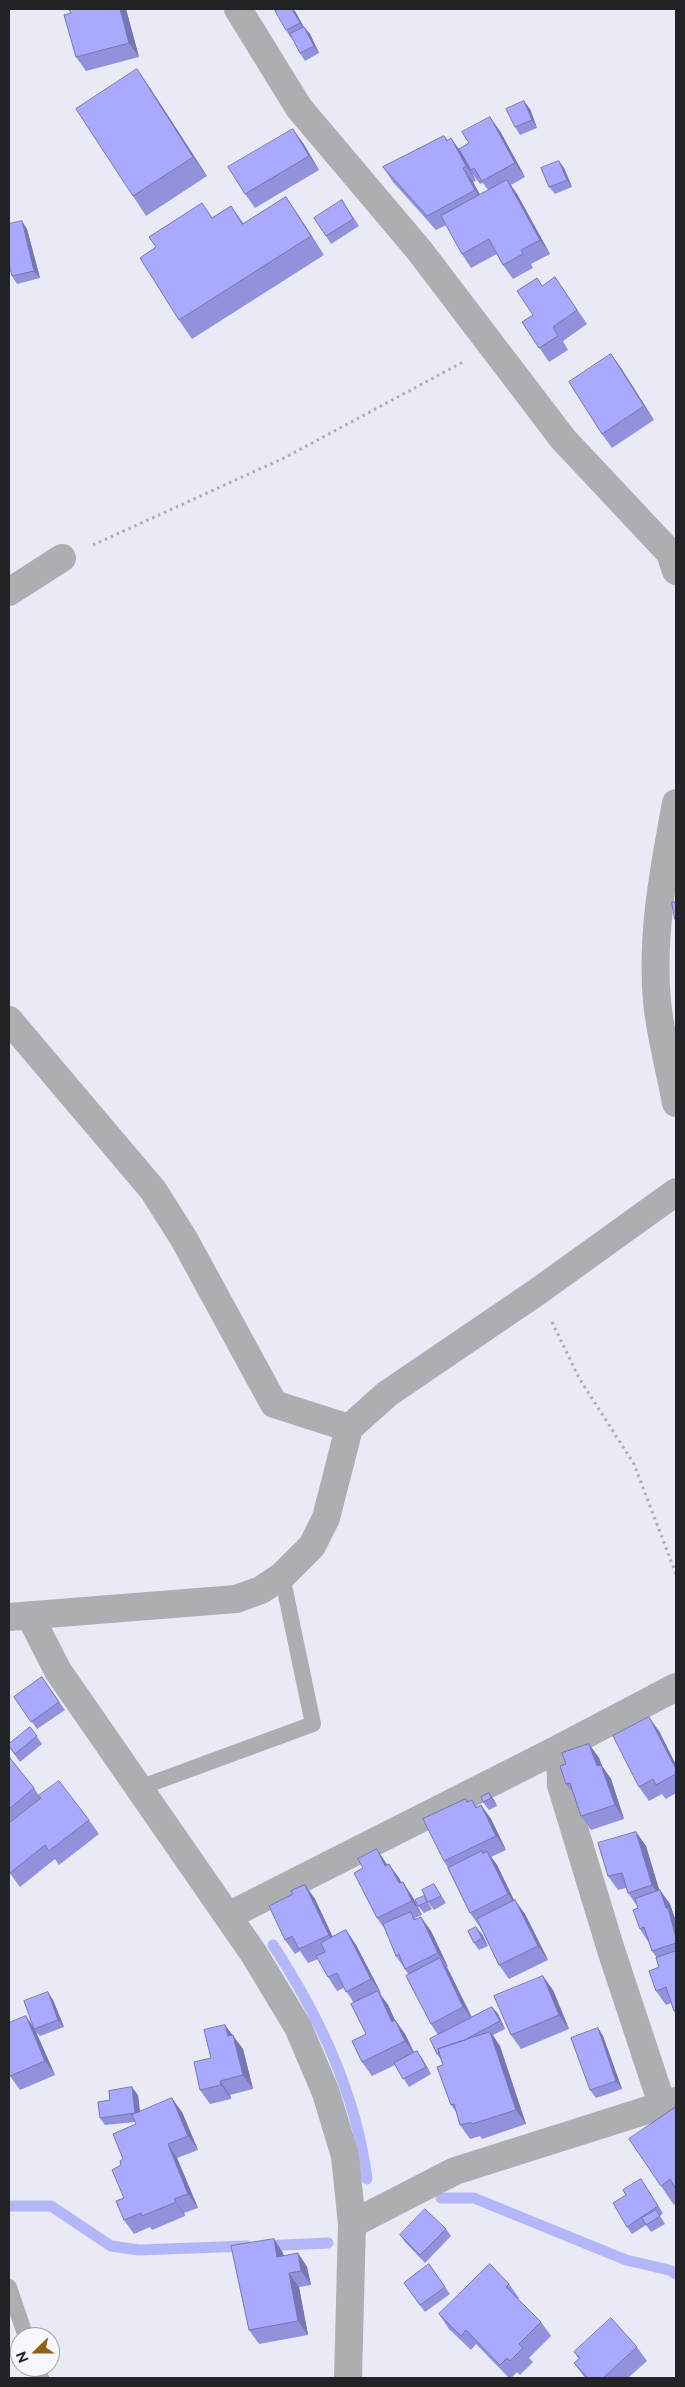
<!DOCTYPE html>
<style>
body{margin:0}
#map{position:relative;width:685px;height:2387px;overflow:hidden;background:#e9eaf5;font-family:Raleway,sans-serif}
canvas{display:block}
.frame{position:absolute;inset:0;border:10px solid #222326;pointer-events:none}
.north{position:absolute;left:10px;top:2327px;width:50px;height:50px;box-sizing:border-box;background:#f7f8fe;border:1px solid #a2a3a8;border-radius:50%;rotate:248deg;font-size:14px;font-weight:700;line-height:20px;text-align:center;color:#222326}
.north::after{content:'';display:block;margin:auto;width:18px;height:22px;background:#926111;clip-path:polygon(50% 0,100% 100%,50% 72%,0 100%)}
</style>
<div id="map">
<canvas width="685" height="2387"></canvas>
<div class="frame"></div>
<div class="north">N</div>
</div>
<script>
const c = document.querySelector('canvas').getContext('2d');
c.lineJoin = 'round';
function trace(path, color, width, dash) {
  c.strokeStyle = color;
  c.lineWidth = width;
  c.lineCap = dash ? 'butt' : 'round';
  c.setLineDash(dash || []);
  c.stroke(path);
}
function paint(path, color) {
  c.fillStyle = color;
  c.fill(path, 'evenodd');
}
trace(new Path2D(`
 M273 1945C319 2016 356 2093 367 2179
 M441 2198H474L626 2260 669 2270 676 2274
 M9 2206H51L111 2246 139 2250 247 2246
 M263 2246 328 2243`), '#b4b6fa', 11);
trace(new Path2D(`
 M93 545 286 457 463 362
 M552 1322 579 1378 634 1464 676 1574`), '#acadb5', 3, [2.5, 4]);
trace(new Path2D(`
 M139 1788 313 1724 282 1576
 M9 2287 26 2337
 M37 2367 41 2378`), '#adaeb2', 16);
trace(new Path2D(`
 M238 9 299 108 419 250 563 439 670 553 676 571
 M9 592 62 558
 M676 803C664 869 651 934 657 1001 660 1035 670 1069 676 1103
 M9 1020 153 1190 184 1239 274 1404 349 1428
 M30 1616 58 1671 254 1954 298 2027 326 2093 345 2156 352 2224 348 2378
 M9 1617 236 1599 261 1590 282 1576 312 1546 326 1518 349 1428 387 1394 537 1292 676 1192
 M228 1916 560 1748
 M662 2104 611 1950 561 1785 560 1748 676 1687
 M352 2224 455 2171 676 2101`), '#adaeb2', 28);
paint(new Path2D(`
 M69 9H126L139 57 86 71 76 57 71 13Z
 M295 11 304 27 310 34 319 53 305 61 300 53 292 37 291 38 286 30Z
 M150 88 207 176 146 216 133 196Z
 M530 109 537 128 520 135 515 127Z
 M500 131 525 177 511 185 517 194 550 254 531 264 533 268 513 279 503 265 497 254 471 268 462 254 446 225 436 230 393 182 383 167 444 136 448 140 460 150ZM471 172 480 184 483 183 488 190 480 195 473 182 476 181Z
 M303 143 319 170 255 208 245 194Z
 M564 168 572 187 555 194 549 187Z
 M286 197 324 255 192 339 179 320 156 247 212 218 231 206 244 224Z
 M342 200 359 226 331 244 326 236Z
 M27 229 40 278 17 284 12 276Z
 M555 277 587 324 563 341 568 350 549 362 522 322 533 315 542 286Z
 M621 368 654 420 612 448 602 434Z
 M42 1677 65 1710 37 1729 14 1697Z
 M30 1727 42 1744 20 1762 9 1747Z
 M659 1731 676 1765V1793L666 1799 662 1794 649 1801 639 1787Z
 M589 1744 599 1758 602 1766 611 1779 624 1819 591 1830 581 1816 574 1795 566 1784V1764Z
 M9 1757 34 1788 39 1796 89 1820 99 1834 59 1865 55 1859 20 1887 9 1872Z
 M489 1793 494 1800 497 1806 489 1810 483 1802Z
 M466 1799 468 1802 472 1800 477 1807 481 1805 491 1819 506 1850 491 1857 497 1865 514 1901 525 1914 548 1960 509 1979 499 1965 480 1927 470 1913 448 1868 444 1861Z
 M636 1832 646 1846 659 1890 670 1904 674 1916 676 1920V2014L674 2011 671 2003 666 2005 656 1991 659 1967 657 1958 652 1951 649 1943 640 1929 638 1907 628 1893 626 1888 618 1890 608 1876Z
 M386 1863 399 1878 401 1882 412 1896 422 1915 415 1918 431 1931 448 1967H447L472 2017 492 2007 498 2014 505 2029 493 2035 500 2046 526 2124 482 2139 480 2136 470 2139 460 2125 457 2113 451 2105 443 2065 441 2060 437 2054 438 2035 431 2024 409 1975 396 1956 387 1932 377 1918Z
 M305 1885 315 1899 333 1937 346 1930 356 1945 381 1993 380 1994 388 2005 395 2020 405 2034 414 2052 417 2051 431 2074 409 2087 395 2065 372 2076 362 2062 366 2034 354 2003 344 1988 337 1991 328 1977 318 1959 308 1963 300 1951 295 1954 285 1940 293 1894Z
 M439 1892 446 1903 434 1910 428 1902Z
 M424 1896 432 1909 424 1913 418 1906Z
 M482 1934 488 1946 479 1950 474 1943Z
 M553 1990 569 2029 521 2049 511 2035Z
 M53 2000 64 2027 40 2036 36 2032 55 2075 20 2090 10 2076 26 2016 34 2028Z
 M598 2028 603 2036 622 2089 596 2098 590 2090Z
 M232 2035 243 2049 253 2089 230 2095 231 2099 210 2104 200 2090 211 2058Z
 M138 2095 140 2112H182L198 2150 177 2158 198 2208 184 2213 185 2216 152 2230 150 2227 134 2234 124 2220V2198L121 2165 136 2124 135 2122 105 2125 100 2118 110 2100Z
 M676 2107V2203L674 2205 661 2186Z
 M641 2179 663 2213 660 2216 665 2224 651 2232 646 2225 632 2234 627 2227 626 2195Z
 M446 2229 451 2236 425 2263 405 2242 400 2235Z
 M274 2239 283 2253 284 2256 298 2253 307 2267 311 2285 299 2287 308 2335 259 2344 249 2330Z
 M429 2264 450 2294 425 2312 404 2283Z
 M509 2284 519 2298 518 2299 541 2322 551 2336 529 2358 533 2362 520 2375 517 2372 511 2378H509L476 2344 471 2350 449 2329 439 2314Z
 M637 2347 647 2361 628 2378H585L574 2363 579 2359 574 2352Z`), '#9192db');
paint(new Path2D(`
 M120 9H126L139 57 129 43Z
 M292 9 295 11 305 30 300 23Z
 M304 27 310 34 319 53 314 46Z
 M137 69 150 88 207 176 193 157Z
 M524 101 530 109 537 128 532 120Z
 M490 117 500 131 525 177 515 163Z
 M293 129 303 143 319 170 309 156Z
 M451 138 461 152 476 181 466 166Z
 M559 161 564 168 572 187 567 180Z
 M463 168 473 182 485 204 475 190Z
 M507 180 517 194 550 254 540 240Z
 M286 197 299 216 324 255 311 236Z
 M22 221 27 229 40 278 34 271Z
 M611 354 621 368 654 420 644 406Z
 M649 1717 659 1731 676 1765V1769Z
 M589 1744 599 1758 602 1766 611 1779 624 1819 615 1805 597 1766Z
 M489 1793 494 1800 497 1806 491 1798Z
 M481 1805 491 1819 506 1850 496 1836Z
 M636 1832 646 1846 662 1899 652 1885Z
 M377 1849 386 1863 395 1880 385 1866Z
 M487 1851 497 1865 518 1908 508 1894Z
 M389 1864 399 1878 408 1897 399 1883Z
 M403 1882 412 1896 422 1915 412 1901Z
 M305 1885 315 1899 338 1949 329 1935Z
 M660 1890 670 1904 674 1916 676 1920V1938Z
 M515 1900 525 1914 548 1960 538 1946Z
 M421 1917 431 1931 448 1967 438 1953Z
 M476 1927 482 1934 488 1946 482 1938Z
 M346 1930 356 1945 381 1993 371 1979Z
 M440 1958 450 1973 473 2021 463 2007Z
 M543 1976 553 1990 569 2029 559 2015Z
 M378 1991 388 2005 402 2036 392 2022Z
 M48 1992 53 2000 64 2027 58 2020Z
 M492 2007 498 2014 505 2029 500 2021Z
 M26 2016 36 2032 55 2075 45 2061Z
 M395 2020 405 2034 415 2055 405 2041Z
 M225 2025 243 2049 253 2089 243 2075 228 2036Z
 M598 2028 603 2036 622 2089 616 2081Z
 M490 2032 500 2046 526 2124 516 2110Z
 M417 2051 422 2058 431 2074 426 2067Z
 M220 2081 230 2095 231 2099 221 2085Z
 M132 2087 138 2095 141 2121 135 2113Z
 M172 2098 182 2112 198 2150 188 2136Z
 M168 2144 177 2158 198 2208 188 2194Z
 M174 2199 184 2213 185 2216 176 2202Z
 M274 2239 283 2253 287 2271 277 2257Z
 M298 2253 307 2267 311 2285 301 2271Z
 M289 2273 299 2287 308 2335 298 2321Z`), '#7677b2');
const building = new Path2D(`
 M69 9H120L129 43 76 57 64 15 71 13Z
 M280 9H292L300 23 286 30 275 11Z
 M304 27 314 46 300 53 290 34Z
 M137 69 193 157 133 196 76 109Z
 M524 101 532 120 515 127 506 109Z
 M490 117 515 163 482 181 474 168 471 170 459 149 469 143 462 132Z
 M293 129 309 156 245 194 228 167Z
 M444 136 447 141 451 138 466 166 463 168 475 190 427 216 383 167Z
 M559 161 567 180 549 187 541 168Z
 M507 180 540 240 521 250 523 254 503 265 489 239 462 254 441 216Z
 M286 197 311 236 179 320 140 258 156 247 149 237 202 203 212 218 231 206 242 224Z
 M342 200 353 219 326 236 314 218Z
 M22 221 34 271 12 276 9 264V224Z
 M555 277 577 310 553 327 558 336 539 348 522 322 533 315 517 291 537 278 542 286Z
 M611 354 644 406 602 434 569 382Z
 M672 902H676V919H675Z
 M42 1677 59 1702 31 1722 14 1697Z
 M649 1717 676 1769V1774L656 1785 653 1779 639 1787 613 1736Z
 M30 1727 37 1736 15 1754 9 1746V1744Z
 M589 1744 597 1766 601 1765 615 1805 581 1816 570 1783 566 1784 560 1766 566 1764 562 1753Z
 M9 1757 34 1788 9 1809Z
 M59 1781 89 1820 49 1851 45 1845 10 1873 9 1871V1823L41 1798 38 1796Z
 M489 1793 491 1798 483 1802 481 1797Z
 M466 1799 467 1802 472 1800 476 1808 481 1805 496 1836 444 1861 423 1819Z
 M636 1832 652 1885 628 1893 622 1873 608 1876 598 1843Z
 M377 1849 385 1866 389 1864 399 1883 403 1882 412 1901 377 1918 354 1873 363 1868 358 1859Z
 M482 1851 483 1854 487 1851 508 1894 470 1913 448 1868Z
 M434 1884 441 1896 428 1902 422 1890Z
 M305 1885 329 1935 299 1949 292 1936 285 1940 269 1906 293 1894 291 1891Z
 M660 1890 666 1908H668L676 1938V1943L652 1951 644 1927 640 1929 633 1910 638 1908 635 1899Z
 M424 1896 427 1902 418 1906 415 1900Z
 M515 1900 538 1946 499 1965 477 1919Z
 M411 1912 414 1920 421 1917 438 1953 405 1969 399 1954 396 1956 383 1924Z
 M476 1927 482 1938 474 1943 468 1931Z
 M346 1930 371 1979 346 1992 337 1973 328 1977 316 1956 325 1952 321 1943Z
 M676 1951V2010L674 2011 666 1987 656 1991 649 1971 659 1967 656 1958Z
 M440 1958 463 2007 431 2024 406 1976Z
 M543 1976 559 2015 511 2035 494 1996Z
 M378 1991 392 2022 395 2020 405 2041 362 2062 352 2041 366 2034 351 2004Z
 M48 1992 58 2020 34 2029 24 2001Z
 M492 2007 500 2021 468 2038V2039L438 2049 439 2053 437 2054 430 2039Z
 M26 2016 45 2061 10 2076 9 2073V2023Z
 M225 2025 228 2036 233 2035 243 2075 220 2081 221 2085 200 2090 194 2062 211 2058 204 2030Z
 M598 2028 616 2081 590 2090 571 2038Z
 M490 2032 516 2110 472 2124 471 2122 460 2125 454 2104 451 2105 437 2067 443 2065 438 2049Z
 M417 2051 426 2067 403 2079 394 2063Z
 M132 2087 135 2113 100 2118 98 2102 110 2100 109 2091Z
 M172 2098 188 2136 168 2144 188 2194 174 2199 176 2202 142 2216 141 2213 124 2220 116 2201 124 2198 112 2170 121 2165 120 2161 123 2159 113 2134 136 2124 132 2115Z
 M676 2107V2189L670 2179 661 2186 629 2139Z
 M641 2179 658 2206 627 2227 613 2203 626 2195 623 2190Z
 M425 2209 446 2229 420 2255 400 2235Z
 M656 2210 660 2216 646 2225 642 2218Z
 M274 2239 277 2257 298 2253 301 2271 289 2273 298 2321 249 2330 231 2246Z
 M429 2264 445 2287 420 2305 404 2283Z
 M490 2264 509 2284 506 2287 541 2322 519 2344 523 2348 510 2361 507 2358 500 2365 466 2330 461 2336 439 2314Z
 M611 2318 637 2347 603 2378H588L574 2363 580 2358 574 2352Z`);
paint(building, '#a9aaff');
trace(building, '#7677b2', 1);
</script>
